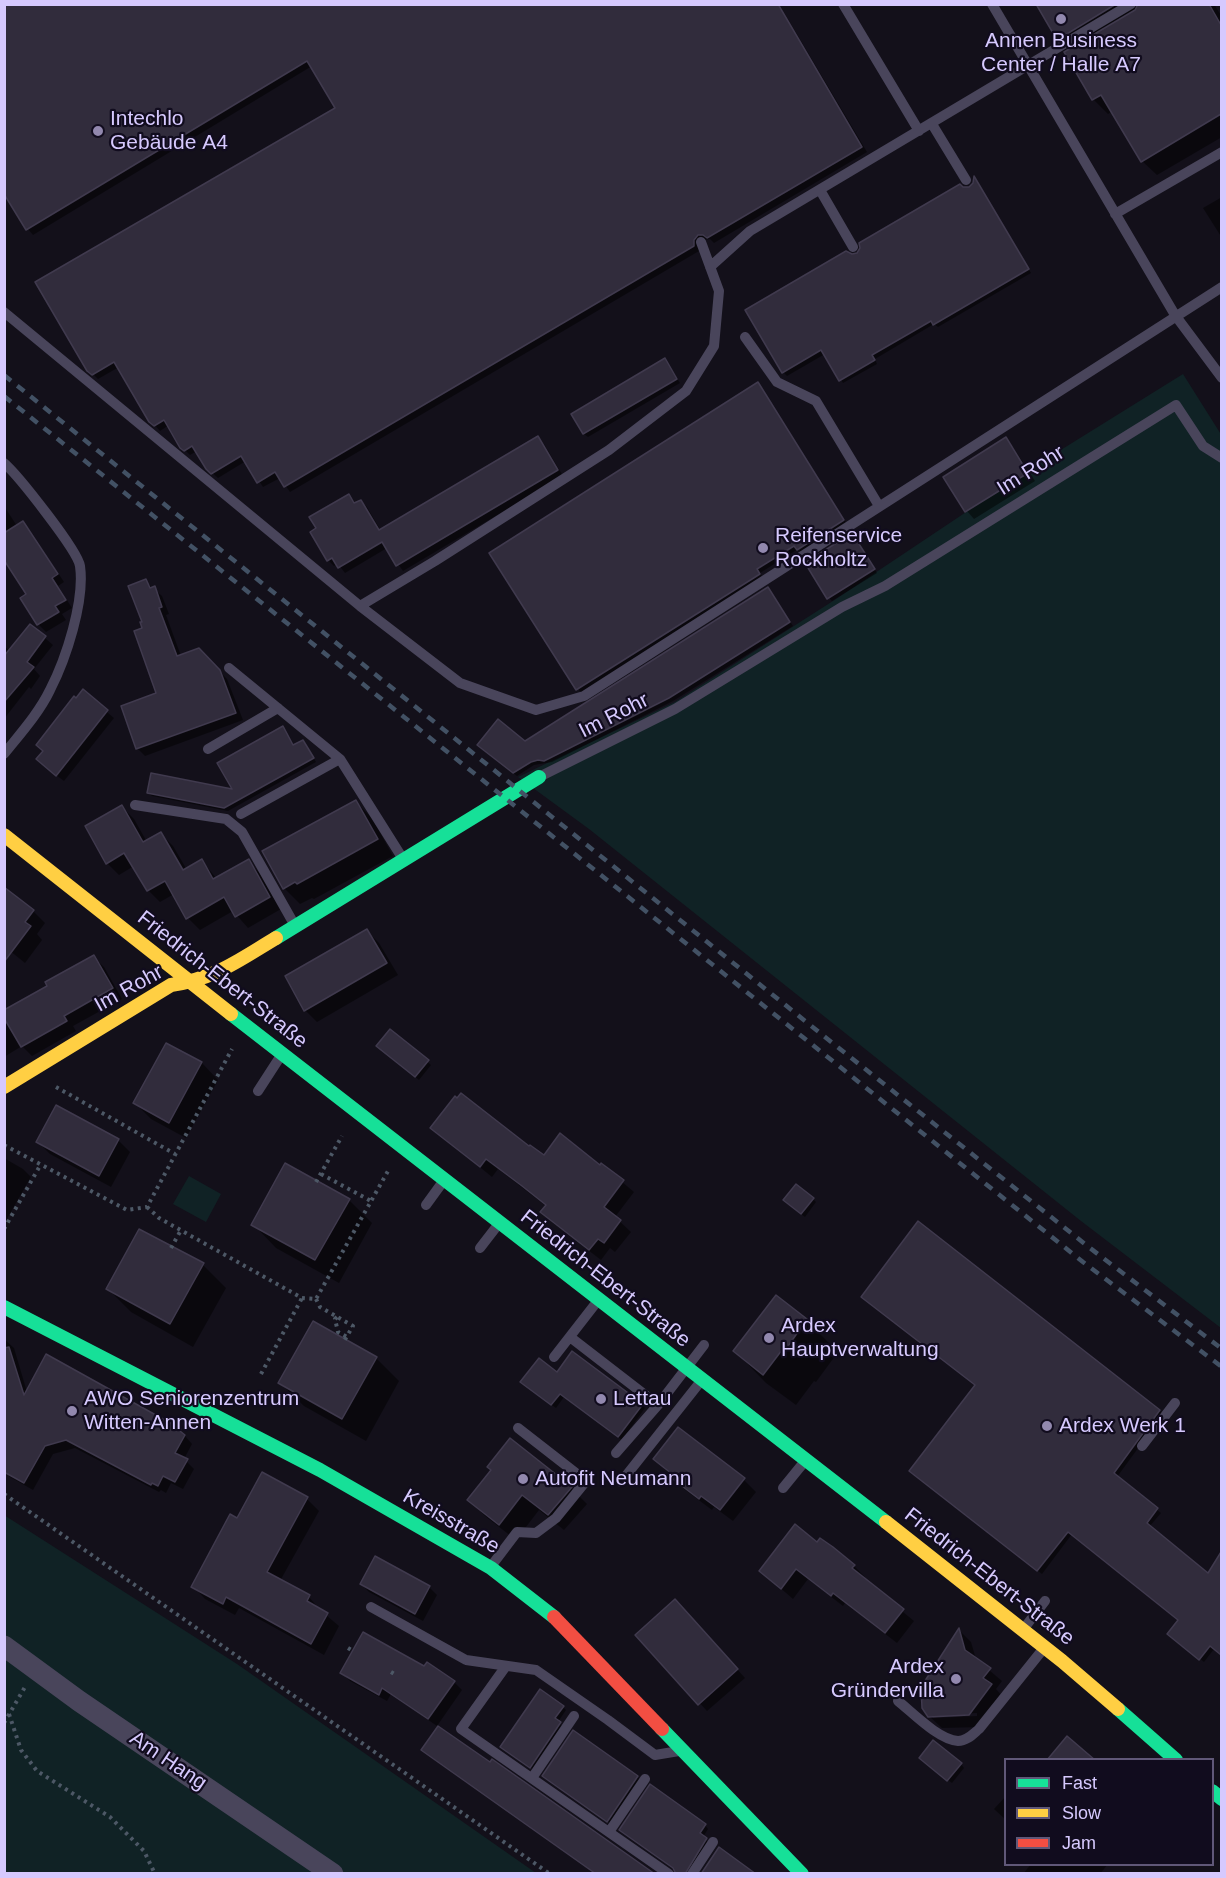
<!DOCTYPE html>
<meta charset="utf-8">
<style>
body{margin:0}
#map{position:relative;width:1226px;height:1878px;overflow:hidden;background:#13101a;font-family:Helvetica,sans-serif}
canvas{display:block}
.frame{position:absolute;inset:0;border:6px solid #d6c9fe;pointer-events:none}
.legend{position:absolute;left:1004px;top:1758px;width:210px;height:108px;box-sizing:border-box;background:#110c1e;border:2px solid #605878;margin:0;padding:8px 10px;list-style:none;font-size:18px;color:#d6c9fe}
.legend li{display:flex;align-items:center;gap:12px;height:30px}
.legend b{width:30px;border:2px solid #605878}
</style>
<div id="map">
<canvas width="1226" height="1878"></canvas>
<div class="frame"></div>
<ul class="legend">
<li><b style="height:8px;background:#16e098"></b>Fast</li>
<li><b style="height:8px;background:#ffcf43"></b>Slow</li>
<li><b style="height:8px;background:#f24e42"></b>Jam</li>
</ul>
</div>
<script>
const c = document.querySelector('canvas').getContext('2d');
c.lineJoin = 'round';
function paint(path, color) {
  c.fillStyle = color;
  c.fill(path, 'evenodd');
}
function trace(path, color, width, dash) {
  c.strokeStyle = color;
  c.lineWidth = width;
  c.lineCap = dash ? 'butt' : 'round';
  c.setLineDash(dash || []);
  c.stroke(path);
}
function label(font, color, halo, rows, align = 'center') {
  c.font = font + ' Helvetica,sans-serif';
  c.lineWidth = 4.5;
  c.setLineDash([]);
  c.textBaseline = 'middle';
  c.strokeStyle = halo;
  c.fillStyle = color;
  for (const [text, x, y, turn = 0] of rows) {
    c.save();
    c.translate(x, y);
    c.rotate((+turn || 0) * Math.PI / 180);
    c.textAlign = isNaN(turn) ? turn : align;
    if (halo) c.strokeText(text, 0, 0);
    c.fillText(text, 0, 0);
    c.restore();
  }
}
paint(new Path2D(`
 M1183 374 1222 436 1221 1328 1081 1221 589 829 518 777 675 702 833 601 1035 466Z
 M189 1176 221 1194 206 1222 173 1204Z
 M4 1515 237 1664 536 1873H5Z`), '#102225');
paint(new Path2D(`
 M4 4H779L867 152 714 243 710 239 703 240 699 251 290 492 280 478 263 487 246 461 218 478 207 468 197 451 190 455 185 450 169 425 160 431 151 421 119 367 98 379 89 370 337 109 312 66 33 235 28 229 4 191Z
 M1038 4H1214L1222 17V137L1157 175 1142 161 1113 111 1108 114 1093 99 1066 53 1070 51 1058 39Z
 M975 179 1031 273 938 327 934 324 875 359 877 364 843 383 825 354 787 376 783 372 852 256 970 188 974 184Z
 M1222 197V238L1203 208Z
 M665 360 680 383 588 437 584 434 573 415Z
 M758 384 847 524 802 553 798 549 760 573 763 578 581 693 491 553Z
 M538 438 544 444 563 476 403 571 387 548 345 573 338 564 334 566 328 560 318 529 349 496 356 504 361 501 367 507 381 531Z
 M1005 439 1013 447 1035 481 974 519 967 511 945 477Z
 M4 506 17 526 23 523 30 530 64 582 58 586 72 608 62 614 66 620 46 632 38 624 22 598 28 595 4 558Z
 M852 535 877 573 832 601 829 598Z
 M145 581 162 596 169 614 166 615 181 656 198 650 227 679 243 720 145 756 137 748 158 694 144 628Z
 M768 589 793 626 673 701 552 762 534 765 517 776 482 748 525 742Z
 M31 626 53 645 34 669 40 676 31 689 29 687 4 719V646L10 651Z
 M83 692 114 718 64 781 44 766V752Z
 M283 728 294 746 303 741 306 745 316 762 228 811 152 796 148 793 234 791Z
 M355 801 372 818 393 856 314 899 312 898 300 904 284 888 264 852Z
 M122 807 134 819 147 842 161 834 173 846 187 870 202 861 217 879 248 861 260 873 281 909 248 928 233 911 200 930 188 918 174 894 160 902 148 890 134 866 119 875 107 863Z
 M9 893 33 911 45 923 37 934 42 940 25 963 4 946Z
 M367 931 379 943 398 975 317 1022 305 1010Z
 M93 957 104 967 122 999 73 1026 76 1031 32 1056 22 1046 4 1057V1012L49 986Z
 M391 1031 431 1065 419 1080 382 1049Z
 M167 1045 202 1063 218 1080 186 1138 151 1119 135 1103Z
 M432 1128 529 1148 544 1157 600 1167 602 1165 634 1192 615 1217 631 1232 615 1252 610 1248 601 1260 553 1223 542 1212 546 1206 498 1169 492 1177Z
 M118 1140 130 1152 111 1187 50 1154 38 1142Z
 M4 1158 23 1169 31 1177 4 1224Z
 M813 1199 816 1202 805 1217 788 1204Z
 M349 1200 372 1223 339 1283 276 1248 253 1224Z
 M918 1223 1163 1414 1117 1477 1161 1513 1149 1527 1209 1575 1222 1555V1654L1214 1649 1204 1662 1173 1637 1180 1621 1072 1534 1042 1574 914 1474 977 1386Z
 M203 1265 226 1288 193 1347 131 1312 108 1289Z
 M806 1320 838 1352 816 1382 814 1381 796 1405 766 1383 735 1351Z
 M4 1339 14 1348 27 1392 180 1430 192 1444 184 1459 194 1469 183 1489 171 1483 166 1493 161 1490 159 1492 75 1448 53 1454 33 1490 10 1477 4 1472Z
 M376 1358 399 1381 366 1441 304 1406 280 1383Z
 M557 1374 642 1405 645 1408 622 1440 564 1397 556 1408 526 1386Z
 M655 1459 744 1480 756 1492 733 1521 714 1507 712 1510 684 1489Z
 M492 1470 571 1488 587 1504 564 1530 539 1510 516 1540 485 1516 469 1500Z
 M307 1499 319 1511 280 1581 309 1597 320 1610 339 1626 324 1655 239 1608 235 1615 205 1599 193 1586 238 1520Z
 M817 1544 854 1566 865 1577 863 1579 914 1621 897 1643 845 1603 843 1606 808 1579 793 1599 761 1571Z
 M361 1584 429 1587 437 1595 423 1621 369 1592Z
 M683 1609 745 1678 707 1711 637 1635Z
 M960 1631 971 1642 976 1659 1002 1681 996 1689 1003 1697 982 1727 942 1728 929 1716ZM977 1713V1716L933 1718V1715Z
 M342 1673 454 1682 462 1690 437 1726 391 1694 387 1701 350 1681Z
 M563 1707 566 1710 558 1722 563 1727 534 1770 506 1750Z
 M924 1762 961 1764 964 1768 952 1783Z
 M637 1777 641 1780 611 1824 548 1780Z
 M1006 1796V1820L994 1809Z
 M705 1825 708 1829 703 1837 709 1843 689 1874H677L676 1869Z
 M1031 1864H1108L1100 1874H1023Z`), '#0007');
const building = new Path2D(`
 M4 4H778L862 147 707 238 703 235H698L694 240V246L284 487 275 472 257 483 241 456 211 474 206 469 192 446 184 451 180 448 164 420 154 426 149 422 114 362 92 375 87 371 35 282 335 108 307 61 26 230 4 194Z
 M1036 4H1116L1057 40Z
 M1138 4H1209L1221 25V114L1141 162 1101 95 1092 100 1064 52 1135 10Z
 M974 176 1029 269 933 325 931 321 872 355 875 360 839 381 821 350 782 373 745 310 846 251 852 254 857 253 860 248 859 243 960 184 963 187H969L973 183Z
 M665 358 677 379 583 434 571 414Z
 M758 382 844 520 797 550 794 546 757 569 760 574 576 690 489 553Z
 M538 436 558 470 396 566 382 542 338 568 332 558 327 561 310 532 316 528 309 517 349 494 354 503 361 500 379 530Z
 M1006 437 1028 473 965 512 943 477Z
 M23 521 58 574 52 578 66 600 55 606 59 612 37 625 20 598 26 594 4 560V533Z
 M852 533 875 569 827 599 805 563Z
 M146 579 150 588 155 586 162 607 159 608 177 656 199 648 220 670 236 713 136 749 121 706 156 693 134 631 142 628 140 622H142L128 586Z
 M768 587 790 622 669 698 544 761 538 760 531 762 513 773 477 745 498 719 525 741Z
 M30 624 46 636 27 662 34 667 4 702V656Z
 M83 689 108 710 56 776 36 759 43 751 36 745 74 696 76 698Z
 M283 726 293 745 303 740 314 758 224 808 147 793 151 773 232 789 217 763Z
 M356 800 378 839 297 884 295 882 283 889 262 851Z
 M122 805 143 842 161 832 183 870 202 859 213 879 249 859 270 897 235 917 224 897 186 919 165 881 147 891 124 853 106 864 85 826Z
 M4 887 34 910 25 922 31 926 4 962Z
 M367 929 387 963 304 1011 285 976Z
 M94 955 113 988 64 1016 67 1021 21 1047 4 1018V1010L47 986 45 982Z
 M390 1029 429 1060 415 1077 376 1046Z
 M166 1043 202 1062 169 1123 133 1103Z
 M461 1093 529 1146 530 1145 544 1155 560 1133 600 1165 601 1163 624 1180 604 1207 621 1220 604 1243 598 1239 589 1250 540 1212 546 1205 522 1186 486 1159 480 1167 430 1128 455 1096 457 1098Z
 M56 1105 119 1139 99 1176 36 1142Z
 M285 1163 350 1199 315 1260 251 1225Z
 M796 1184 814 1198 801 1214 783 1200Z
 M918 1221 1160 1410 1114 1473 1158 1508 1147 1523 1208 1573 1221 1552V1655L1210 1646 1199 1660 1167 1634 1178 1620 1068 1532 1037 1571 909 1471 975 1385 861 1297Z
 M139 1229 204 1263 170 1324 106 1289Z
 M776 1295 807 1319 784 1352 782 1350 763 1375 733 1351Z
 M313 1321 377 1357 342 1419 278 1383Z
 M9 1347 24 1395 46 1354 181 1429 180 1431 185 1435 175 1453 188 1459 175 1482 163 1476 158 1486 152 1483 151 1485 66 1440 45 1446 24 1483 4 1472V1348Z
 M572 1351 643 1404 618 1437 560 1394 551 1405 520 1382 539 1358 557 1372Z
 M678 1427 745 1478 720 1510 701 1496 699 1499 670 1477 672 1474 653 1459Z
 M510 1438 572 1487 548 1515 522 1495 499 1525 467 1500 491 1470 487 1467Z
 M262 1472 308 1497 267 1572 310 1595 307 1601 328 1613 311 1644 226 1597 223 1604 191 1587 230 1514 237 1518Z
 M795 1524 817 1542 820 1538 833 1547 855 1565 852 1568 904 1609 885 1633 833 1593 831 1596 796 1569 781 1589 759 1571Z
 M375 1556 430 1586 415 1614 360 1584Z
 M675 1599 738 1669 698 1705 635 1635Z
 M959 1628 965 1650 991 1668 983 1678 992 1684 969 1715 928 1717 922 1708 921 1687Z
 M363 1632 424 1666 427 1662 455 1681 428 1719 382 1688 379 1695 340 1673Z
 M540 1689 564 1706 555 1718 561 1722 530 1768 500 1747Z
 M438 1726 490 1762 492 1759 655 1874H596L421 1750Z
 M573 1730 638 1776 607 1822 542 1776Z
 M1067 1736 1095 1760H1047Z
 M933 1740 962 1763 947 1781 919 1758Z
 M650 1784 706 1824 700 1833 707 1838 685 1874H676L673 1868 619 1830Z
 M719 1847 756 1874H701Z`);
paint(building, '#312c3c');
trace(building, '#403a4e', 1.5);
trace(new Path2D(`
 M56 1087 175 1154
 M4 1145 127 1210 147 1207 232 1049
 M321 1174 371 1201
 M316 1182 342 1136
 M147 1207 159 1218 302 1298 316 1299 388 1171
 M4 1229 41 1164
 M171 1248 181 1230
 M316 1299 320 1307 353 1326 344 1341
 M337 1317 335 1319 338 1332 347 1337
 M261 1374 302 1298
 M4 1494 550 1874
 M348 1648 353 1651
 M391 1672 396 1675
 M9 1714 21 1750 37 1771 110 1817 144 1851 155 1874
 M4 1723 25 1687`), '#4d5866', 4, [3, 4.5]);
trace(new Path2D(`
 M843 4 919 131
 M992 4 1175 315 1222 378
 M932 124 966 180
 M820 190 853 247
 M1115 214 1222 152
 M710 267 750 231 1131 4
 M4 312 360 606 435 561 609 450 686 391 714 346 719 291 701 242
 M745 337 777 382 816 401 879 506
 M4 463C18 475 78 551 80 566 85 601 66 659 50 690 39 713 20 734 4 754
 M360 606 460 683 536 710 584 696 1222 287
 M229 668 340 759 403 859
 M208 749 278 708
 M539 777 675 709 842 607 885 586 1176 405 1203 446 1222 458
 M135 805 226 819 242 832 294 924
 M241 814 340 759
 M258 1091 280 1057
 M426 1205 442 1183
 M480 1248 497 1226
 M570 1337 658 1405
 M554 1357 596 1303
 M1142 1446 1175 1403
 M616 1453 658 1405 704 1345
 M621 1482 701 1381
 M783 1488 805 1461
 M492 1565 517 1532 536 1533 556 1518 586 1481 518 1428
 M371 1607 466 1660 536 1670 608 1720 655 1755 679 1751
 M1025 1627 1045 1601
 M506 1666 461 1729 669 1874
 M898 1701C913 1713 939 1740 958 1741 967 1741 973 1734 979 1729L1044 1648
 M532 1778 574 1716
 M609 1832 645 1779
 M692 1874 713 1842`), '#49455b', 10);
trace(new Path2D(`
 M4 1646 79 1701 333 1874`), '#49455b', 21);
trace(new Path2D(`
 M276 938 539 777
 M231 1014 886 1522
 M4 1307 320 1470 491 1568 554 1617
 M1118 1709 1176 1760
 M662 1729 802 1874
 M1212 1791 1222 1799`), '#16e098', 14);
trace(new Path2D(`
 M4 835 231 1014
 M4 1087 171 985C215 979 239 960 276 938
 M886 1522 1062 1661 1118 1709`), '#ffcf43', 14);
trace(new Path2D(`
 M554 1617 662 1729`), '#f24e42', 14);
trace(new Path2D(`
 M4 375 825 1037 1090 1248 1222 1349
 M4 396 1083 1262 1222 1367`), '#425164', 4.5, [9, 8]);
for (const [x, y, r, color] of [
 [1061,19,6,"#9288ae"],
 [98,131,6,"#9288ae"],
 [763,548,6,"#9288ae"],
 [769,1338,6,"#9288ae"],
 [601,1399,6,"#9288ae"],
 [72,1411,6,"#9288ae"],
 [1047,1426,6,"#9288ae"],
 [523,1479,6,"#9288ae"],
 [956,1679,6,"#9288ae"]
]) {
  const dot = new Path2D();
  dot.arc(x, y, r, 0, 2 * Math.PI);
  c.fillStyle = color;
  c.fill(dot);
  trace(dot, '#110c1e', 2);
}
label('21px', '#d6c9fe', '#110c1e', [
 ["Annen Business",1061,41,"center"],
 ["Center / Halle A7",1061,65,"center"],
 ["Intechlo",110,119],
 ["Gebäude A4",110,143],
 ["Reifenservice",775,536],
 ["Rockholtz",775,560],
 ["Ardex",781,1326],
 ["Hauptverwaltung",781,1350],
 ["AWO Seniorenzentrum",84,1399],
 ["Witten-Annen",84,1423],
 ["Lettau",613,1399],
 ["Ardex Werk 1",1059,1426],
 ["Autofit Neumann",535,1479],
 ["Ardex",944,1667,"right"],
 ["Gründervilla",944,1691,"right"]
], 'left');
label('21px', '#d6c9fe', '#110c1e', [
 ["Im Rohr",1031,471,-32],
 ["Im Rohr",614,716,-27],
 ["Friedrich-Ebert-Straße",222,980,38],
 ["Im Rohr",129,989,-29],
 ["Friedrich-Ebert-Straße",605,1279,38],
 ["Kreisstraße",451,1522,30],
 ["Friedrich-Ebert-Straße",989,1577,38],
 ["Am Hang",168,1761,34]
]);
</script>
